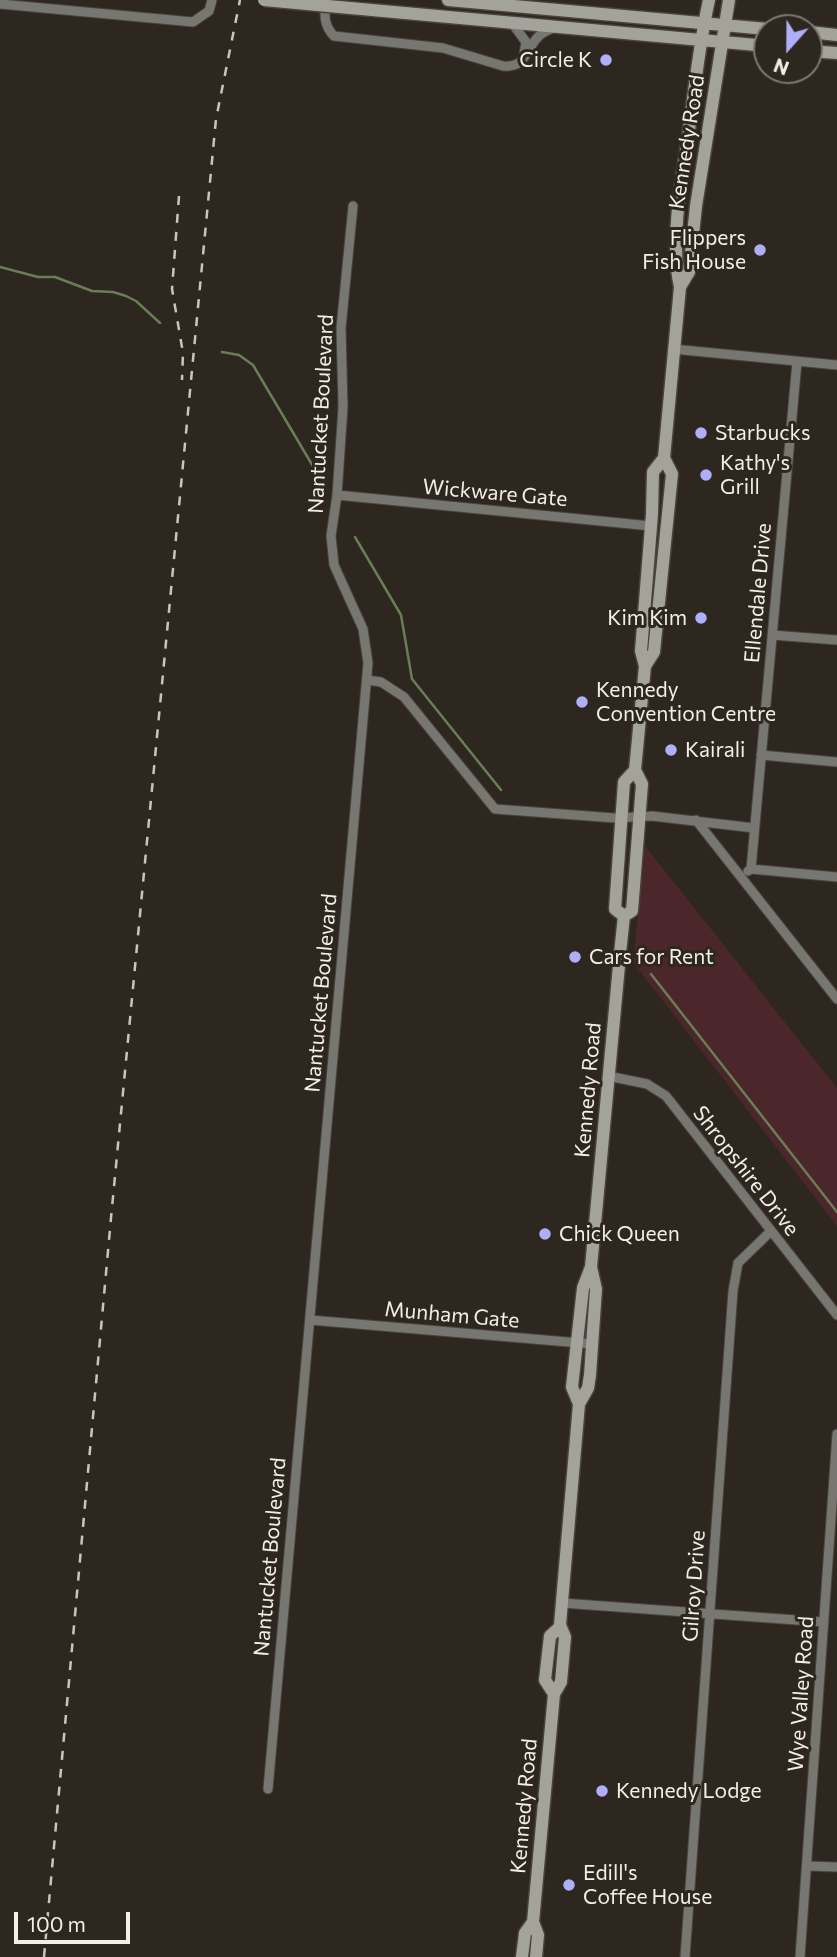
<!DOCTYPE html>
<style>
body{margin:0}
#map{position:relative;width:837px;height:1957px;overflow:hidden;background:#2e271f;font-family:Commissioner,sans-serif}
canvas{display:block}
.north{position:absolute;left:753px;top:14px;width:70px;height:70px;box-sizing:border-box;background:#2e271f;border:2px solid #7c776f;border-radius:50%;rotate:201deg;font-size:19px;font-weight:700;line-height:28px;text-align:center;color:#f2eee8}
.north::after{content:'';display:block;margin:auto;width:24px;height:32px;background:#aeaefa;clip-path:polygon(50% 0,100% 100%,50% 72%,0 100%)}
.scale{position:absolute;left:14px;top:1912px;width:116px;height:32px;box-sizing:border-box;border:4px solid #f2eee8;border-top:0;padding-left:9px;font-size:21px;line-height:24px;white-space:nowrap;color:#f2eee8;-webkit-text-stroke:5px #2e271f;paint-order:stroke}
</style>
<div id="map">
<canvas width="837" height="1957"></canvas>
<div class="north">N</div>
<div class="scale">100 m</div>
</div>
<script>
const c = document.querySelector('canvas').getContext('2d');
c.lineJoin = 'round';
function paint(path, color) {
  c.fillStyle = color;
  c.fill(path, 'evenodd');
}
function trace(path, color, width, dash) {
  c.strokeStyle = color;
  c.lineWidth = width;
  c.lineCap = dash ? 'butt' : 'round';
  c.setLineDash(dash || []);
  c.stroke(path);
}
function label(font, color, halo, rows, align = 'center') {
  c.font = font + ' Commissioner,sans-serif';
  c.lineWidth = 6;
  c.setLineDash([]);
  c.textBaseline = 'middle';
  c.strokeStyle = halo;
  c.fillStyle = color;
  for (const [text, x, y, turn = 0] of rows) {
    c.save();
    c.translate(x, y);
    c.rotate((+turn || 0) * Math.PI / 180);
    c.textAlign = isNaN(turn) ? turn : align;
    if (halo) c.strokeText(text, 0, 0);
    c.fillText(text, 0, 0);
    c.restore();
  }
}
paint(new Path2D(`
 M645 846 837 1088V1226L633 962Z`), '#4b272c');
trace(new Path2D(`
 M0 267 38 277H55L92 291 113 292 126 296 136 301 160 323
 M222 352 239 355 253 365 317 473
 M355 537 401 615 412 679 501 790
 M651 974 837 1212`), '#697e56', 2.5);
const minor = new Path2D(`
 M326 2C324 15 324 26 334 36L443 48 503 66C528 68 525 48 540 35 545 31 551 29 556 27
 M0 4 193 22 209 11 212 0
 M512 23 526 42 524 54
 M673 349 837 365
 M337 495 651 526
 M772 635 837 640
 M367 680 381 682 404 697 495 809 615 818 652 816 754 828
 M761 755 837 762
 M696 820 837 999
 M751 869 797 362
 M748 871 751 869 837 877
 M608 1076 647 1084 666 1096 837 1315
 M310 1320 592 1344
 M562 1603 824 1622
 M268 1789 368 663 363 629 334 565 331 536 337 495 343 407 341 328 353 206
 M807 1866 837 1867
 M685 1957 733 1291 738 1263 771 1231
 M800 1957 837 1434`);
const secondary = new Path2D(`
 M448 0 767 29
 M339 7 767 46
 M809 32 837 35
 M809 51 837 53
 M680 287 689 272 696 206 729 0
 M645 666 654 652 672 474 664 458
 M624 916 615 909 624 782 635 770
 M579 1404 572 1387 583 1288 591 1267 621 944 624 916 632 911 642 784 635 770 645 666 641 651 652 514 653 472 664 458 680 287C670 244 681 182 688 138 694 92 699 45 709 0
 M554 1694 545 1680 550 1636 560 1627
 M522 1957 525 1933 533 1922
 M536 1957 538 1935 533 1922 554 1694 561 1682 565 1637 560 1625 579 1404 588 1388 590 1375 596 1289 591 1267`);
trace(minor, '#49433b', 11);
trace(secondary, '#49433b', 15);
trace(minor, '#777671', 9);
trace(secondary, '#a4a39b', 12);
trace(new Path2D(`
 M179 196 172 289 183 353 182 380
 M44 1957 111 1218 216 119 240 0`), '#c9c5be', 2.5, [9, 9]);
const secondaryBridge = new Path2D(`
 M264 0 339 7`);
trace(secondaryBridge, '#49433b', 15, []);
trace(secondaryBridge, '#a4a39b', 12);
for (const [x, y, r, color] of [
 [606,60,7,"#aeaefa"],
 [760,250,7,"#aeaefa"],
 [701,433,7,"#aeaefa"],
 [706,475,7,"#aeaefa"],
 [701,618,7,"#aeaefa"],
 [582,702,7,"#aeaefa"],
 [671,750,7,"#aeaefa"],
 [575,957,7,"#aeaefa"],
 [545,1234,7,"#aeaefa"],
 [602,1791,7,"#aeaefa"],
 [569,1885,7,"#aeaefa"]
]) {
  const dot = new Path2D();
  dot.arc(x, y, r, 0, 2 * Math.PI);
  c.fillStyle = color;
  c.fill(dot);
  trace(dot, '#2e271f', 2.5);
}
label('21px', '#f2eee8', '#2e271f', [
 ["Circle K",592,60,"right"],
 ["Flippers",746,238,"right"],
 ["Fish House",746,262,"right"],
 ["Starbucks",715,433],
 ["Kathy's",720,463],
 ["Grill",720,487],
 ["Kim Kim",687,618,"right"],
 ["Kennedy",596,690],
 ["Convention Centre",596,714],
 ["Kairali",685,750],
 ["Cars for Rent",589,957],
 ["Chick Queen",559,1234],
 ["Kennedy Lodge",616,1791],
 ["Edill's",583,1873],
 ["Coffee House",583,1897]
], 'left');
label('21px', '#f2eee8', '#2e271f', [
 ["Kennedy Road",687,142,-81],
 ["Nantucket Boulevard",321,414,-87],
 ["Wickware Gate",495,493,5],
 ["Ellendale Drive",758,593,-85],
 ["Nantucket Boulevard",321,993,-85],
 ["Kennedy Road",588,1090,-85],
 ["Shropshire Drive",746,1171,52],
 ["Munham Gate",452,1315,5],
 ["Nantucket Boulevard",270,1557,-85],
 ["Gilroy Drive",694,1586,-86],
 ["Wye Valley Road",801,1694,-86],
 ["Kennedy Road",524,1806,-85]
]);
</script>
